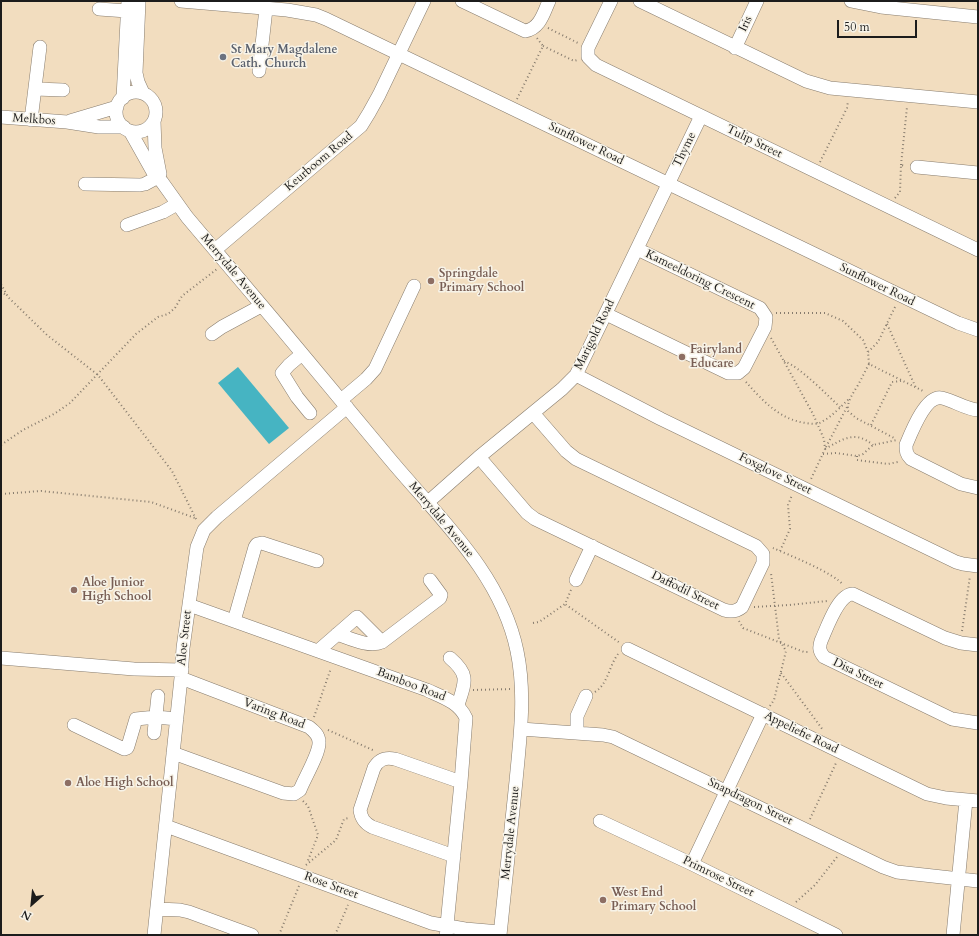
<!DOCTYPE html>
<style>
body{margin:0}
#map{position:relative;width:979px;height:936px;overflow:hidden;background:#f2ddbf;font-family:Cardo,serif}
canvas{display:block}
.frame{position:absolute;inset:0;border:2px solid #1c1c1c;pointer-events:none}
.north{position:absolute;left:12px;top:884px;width:40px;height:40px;-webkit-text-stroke:3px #f7f3e8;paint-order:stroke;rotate:207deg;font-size:11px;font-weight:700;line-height:16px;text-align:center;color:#1c1c1c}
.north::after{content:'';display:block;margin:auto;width:14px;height:18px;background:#1c1c1c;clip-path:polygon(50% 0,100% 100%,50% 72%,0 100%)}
.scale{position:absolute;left:837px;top:20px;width:80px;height:18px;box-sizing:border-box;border:2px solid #1c1c1c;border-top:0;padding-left:5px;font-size:12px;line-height:14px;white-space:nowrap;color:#1c1c1c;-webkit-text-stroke:3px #f7f3e8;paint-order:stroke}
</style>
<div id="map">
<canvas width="979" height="936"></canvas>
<div class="frame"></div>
<div class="north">N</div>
<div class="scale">50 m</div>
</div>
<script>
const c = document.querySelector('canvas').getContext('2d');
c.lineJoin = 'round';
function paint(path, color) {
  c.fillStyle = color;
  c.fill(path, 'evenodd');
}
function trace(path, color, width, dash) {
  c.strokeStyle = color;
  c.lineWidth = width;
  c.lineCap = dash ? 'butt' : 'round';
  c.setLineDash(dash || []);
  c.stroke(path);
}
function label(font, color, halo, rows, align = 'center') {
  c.font = font + ' Cardo,serif';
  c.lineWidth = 3;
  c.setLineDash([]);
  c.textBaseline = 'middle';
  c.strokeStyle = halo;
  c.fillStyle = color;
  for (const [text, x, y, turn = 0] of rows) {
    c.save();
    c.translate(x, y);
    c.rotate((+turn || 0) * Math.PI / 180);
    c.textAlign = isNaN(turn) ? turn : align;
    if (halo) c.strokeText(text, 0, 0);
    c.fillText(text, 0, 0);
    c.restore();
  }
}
paint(new Path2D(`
 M238 367 289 428 269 444 218 383Z`), '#46b4c2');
const minor = new Path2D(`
 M139 1 136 73 138 82 143 93
 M181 1 287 10 316 15 326 19 958 323 978 330
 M462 1 525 31C540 29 544 12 549 1
 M611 1 588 48V57L596 65 978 250
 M640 1 806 81 830 88 978 102
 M851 1 881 7 978 17
 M99 9 127 11
 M735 48 757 1
 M259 71 266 9
 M35 89 63 90
 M116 112a20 20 0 1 1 40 0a20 20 0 1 1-40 0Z
 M123 98 128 1
 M1 117 67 122 99 127H124
 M31 120 40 47
 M70 121 117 107
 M154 121 155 148 160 174
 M130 131 153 172 162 182 187 217C255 297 322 377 389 458 438 517 501 573 517 651 526 694 520 738 516 781 511 832 505 884 500 935
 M917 167 978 173
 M85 184 140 185 145 184 158 177
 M127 225 163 212 177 204
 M215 250 361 126 369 113 379 95 424 1
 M606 314 728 373H738L744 368 765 327 766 317 760 308 637 249
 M212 334 222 327 261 306
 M302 354 289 365 282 373 297 397 310 413
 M576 375 661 419 956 562 963 564 978 566
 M341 400 366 379 375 369 414 286
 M978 410C965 409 955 401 942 398 926 394 911 433 906 445 906 451 906 454 911 459L961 484 978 488
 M479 457 527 513 535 519 724 610C731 612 736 612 742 607L763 563V554L756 546 576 459 566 451 533 413
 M427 503 479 457 562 389 576 375 701 116
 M576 580 592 546
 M189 605 427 690C442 697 459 702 466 718L461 782 446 935
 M234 621 255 547 257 544 262 543 317 561
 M337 634C349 638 369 648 382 642L440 598 441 595 430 580
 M978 645 961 643 945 638 853 594C838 594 827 628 821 641 819 647 819 651 824 657L952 719 978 723
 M628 649 927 794 946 798 978 801
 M318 651 357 617 382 642
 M1 658 134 669 182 670
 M450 658C470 675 465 682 458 705
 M74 725 124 749 127 748 128 746 136 719 156 717 177 719
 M521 729 603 735 613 737 883 867 897 872 978 881
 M154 733 158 696
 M577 733V716L586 696
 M173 753 283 793 294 794 300 790C304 779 320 753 319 742 319 735 314 731 309 727L181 678
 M600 821 692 864 836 935
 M166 826 431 923 465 929 500 932
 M454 856 372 827C364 823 361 818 360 810L374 768C379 759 385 757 395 759L461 782
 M692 864 763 714
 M157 909 180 910 189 912 252 935
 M154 935 181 678 183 648 197 547 204 530 217 517 347 407
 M953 935 966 800`);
trace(minor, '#877c6e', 14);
trace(new Path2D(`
 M548 28 578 43
 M543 46 574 61 577 60
 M517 99 543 46 537 38
 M820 162 847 108 848 101
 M901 165 907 107
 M895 198 900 192 901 165 906 166
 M1 284 8 297 47 335 98 375 172 471 197 521
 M1 291 7 296
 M776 313H825L843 321 863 340 868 352 869 364 925 392
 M887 324 916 388
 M771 338 813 414 824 439 825 449 811 479
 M868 352 878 342 896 305
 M784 361C800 367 827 395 840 407
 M869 364C865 371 862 378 858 385 853 394 847 400 848 411L856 418 896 439
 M746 382C762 400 780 420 806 423 812 424 818 425 823 421 833 416 841 406 849 399
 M871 425 892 382 901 381
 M1 445 23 430 54 414 70 403 136 334 158 317 168 314 175 308 182 296 217 269
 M826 447 847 407
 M825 449C843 439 855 430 873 445
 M823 454 836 453 857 456 863 454 873 445 897 440
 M857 456V460L888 464 898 462
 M1 494 41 491 151 502 195 518
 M773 548C787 554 836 574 843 585
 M780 551 790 529 788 505 792 495
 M571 590 565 604 620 643
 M754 607 789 605 827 601
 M739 621 743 628 804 652H809
 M533 623 539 622 565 604
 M962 631 970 576
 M781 673 823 730
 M473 690 511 689
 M595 692C608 684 609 666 618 654
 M770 706 774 700 786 651 779 639 771 573
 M314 717 331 668
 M328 730 375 751
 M303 801 308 806 318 835 307 863
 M810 819 836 763
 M306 865 336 840 344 819 349 818
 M796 902 815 885 837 857
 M279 935 299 886
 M335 935 348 905`), '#877c6e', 2, [1, 3]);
trace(minor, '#fff', 13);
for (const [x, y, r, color] of [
 [223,57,4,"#6b7280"],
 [431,281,4,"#8d6e63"],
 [682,357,4,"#8d6e63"],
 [74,590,4,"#8d6e63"],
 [68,783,4,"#8d6e63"],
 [603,900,4,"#8d6e63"]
]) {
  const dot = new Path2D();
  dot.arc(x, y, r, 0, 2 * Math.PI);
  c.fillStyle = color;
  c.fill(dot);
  trace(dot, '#f7f3e8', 1.5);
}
label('12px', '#1c1c1c', '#f7f3e8', [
 ["Iris",746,24,-65],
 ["Melkbos",34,120,4],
 ["Tulip Street",754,142,26],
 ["Sunflower Road",586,144,26],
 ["Thyme",685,150,-64],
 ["Keurboom Road",319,162,-40],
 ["Merrydale Avenue",233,272,50],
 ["Kameeldoring Crescent",700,280,26],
 ["Sunflower Road",877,285,26],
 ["Marigold Road",595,335,-64],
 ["Foxglove Street",775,474,26],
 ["Merrydale Avenue",441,520,50],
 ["Daffodil Street",685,591,26],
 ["Aloe Street",185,638,-84],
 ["Disa Street",858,674,26],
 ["Bamboo Road",411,685,21],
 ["Varing Road",274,714,21],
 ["Appeliefie Road",801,733,26],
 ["Snapdragon Street",750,802,26],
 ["Merrydale Avenue",511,833,-84],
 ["Primrose Street",718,877,26],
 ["Rose Street",331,886,20]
]);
label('bold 12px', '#5b616d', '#f7f3e8', [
 ["St Mary Magdalene",231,50],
 ["Cath. Church",231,64]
], 'left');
label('bold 12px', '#785e54', '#f7f3e8', [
 ["Springdale",439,274],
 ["Primary School",439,288],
 ["Fairyland",690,350],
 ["Educare",690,364],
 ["Aloe Junior",82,583],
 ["High School",82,597],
 ["Aloe High School",76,783],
 ["West End",611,893],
 ["Primary School",611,907]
], 'left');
</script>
